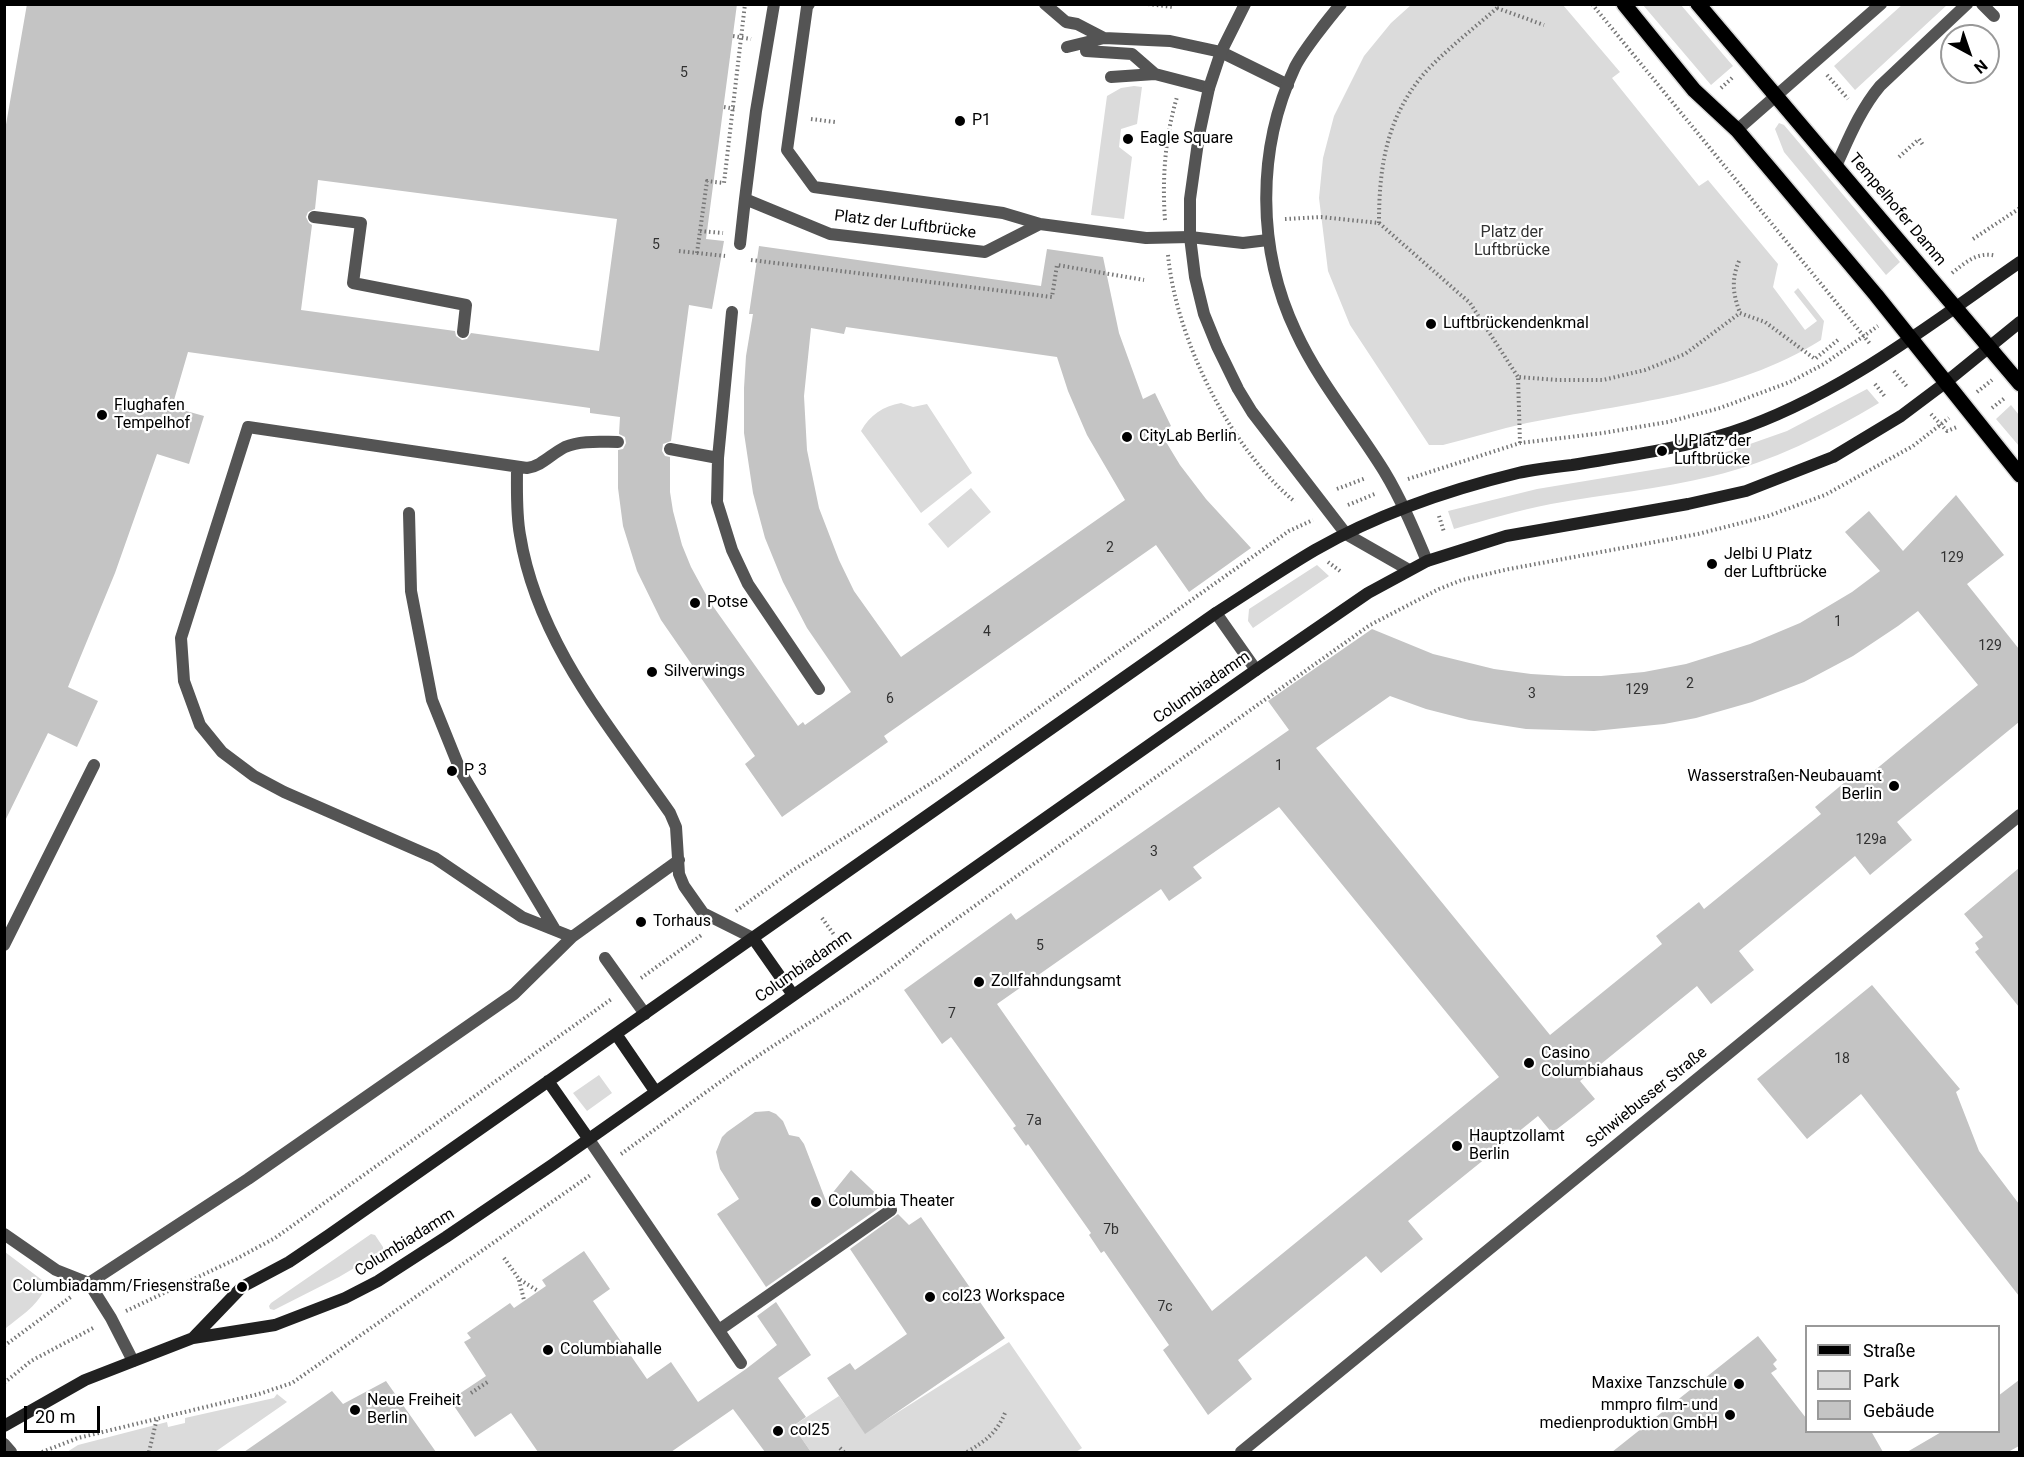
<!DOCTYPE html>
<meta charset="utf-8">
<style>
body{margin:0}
#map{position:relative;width:2024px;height:1457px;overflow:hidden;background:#fff;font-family:Roboto,sans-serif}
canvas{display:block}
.frame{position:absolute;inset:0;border:6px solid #000;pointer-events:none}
.legend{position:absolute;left:1805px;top:1325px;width:195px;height:108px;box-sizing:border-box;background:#fff;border:2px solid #999;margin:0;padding:8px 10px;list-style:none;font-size:18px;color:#000}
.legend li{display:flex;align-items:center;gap:12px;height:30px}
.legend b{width:30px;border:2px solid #999}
.north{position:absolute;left:1940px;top:24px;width:60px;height:60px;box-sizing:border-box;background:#fff;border:2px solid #999;border-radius:50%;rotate:140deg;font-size:16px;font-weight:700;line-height:24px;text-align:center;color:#000}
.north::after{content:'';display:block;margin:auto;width:21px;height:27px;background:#000;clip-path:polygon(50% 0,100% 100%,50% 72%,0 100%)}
.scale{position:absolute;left:24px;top:1406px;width:76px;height:27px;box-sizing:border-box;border:3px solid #000;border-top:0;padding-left:8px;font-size:18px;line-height:21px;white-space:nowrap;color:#000;-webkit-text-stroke:4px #fff;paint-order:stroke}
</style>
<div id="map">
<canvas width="2024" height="1457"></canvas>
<div class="frame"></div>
<ul class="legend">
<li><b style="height:8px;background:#000"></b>Straße</li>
<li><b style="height:16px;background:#dbdbdb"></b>Park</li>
<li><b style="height:16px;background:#c4c4c4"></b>Gebäude</li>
</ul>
<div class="north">N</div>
<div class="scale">20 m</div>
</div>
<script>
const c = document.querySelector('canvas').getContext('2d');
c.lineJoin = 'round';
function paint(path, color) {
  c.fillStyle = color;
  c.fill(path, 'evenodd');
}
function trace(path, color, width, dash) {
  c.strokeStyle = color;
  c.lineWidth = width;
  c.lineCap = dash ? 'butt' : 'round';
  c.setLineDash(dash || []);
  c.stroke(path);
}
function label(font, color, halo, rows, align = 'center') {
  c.font = font + ' Roboto,sans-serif';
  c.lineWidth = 4.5;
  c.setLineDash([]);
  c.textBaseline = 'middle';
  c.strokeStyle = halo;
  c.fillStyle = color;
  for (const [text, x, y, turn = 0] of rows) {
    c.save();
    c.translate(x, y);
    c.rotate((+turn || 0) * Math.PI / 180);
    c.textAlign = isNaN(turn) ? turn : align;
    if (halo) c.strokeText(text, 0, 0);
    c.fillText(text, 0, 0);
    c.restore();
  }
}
paint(new Path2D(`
 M1903 4 1947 5 1855 90 1834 66Z
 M1411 5H1563L1620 72 1612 78 1699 186 1708 180 1778 264 1773 287 1805 330 1817 321 1794 292 1798 288 1824 321 1821 340C1734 395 1626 403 1527 423 1499 429 1471 438 1443 445H1429L1350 325 1328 271 1319 198 1323 158 1334 116 1364 56 1391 23Z
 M1643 5H1681L1733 66 1711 85Z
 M1134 86 1142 87 1137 124 1121 129 1119 147 1132 157 1124 219 1091 215 1107 96 1121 88Z
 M1779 123 1784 125 1900 262 1886 275 1784 152 1775 129Z
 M1867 389 1879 403C1827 434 1772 462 1713 476 1660 489 1605 494 1551 504 1519 510 1486 520 1454 529L1448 511 1537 489 1676 466 1733 450 1787 431Z
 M901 403 913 407 927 404 972 473 921 513 861 431C870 415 883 406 901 403Z
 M2011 405 2019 415V446L1996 419Z
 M971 488 991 512 948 548 928 524Z
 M1317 565 1329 576 1253 628 1248 621 1249 609Z
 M599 1075 612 1093 587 1111 573 1093Z
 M371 1234 375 1235 383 1247V1251L339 1277 274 1310 270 1309 269 1306 271 1303Z
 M5 1252 46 1283C42 1304 20 1316 5 1329Z
 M1009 1342 1082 1448 1076 1452H811L793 1426 839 1396 865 1433Z
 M277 1394 287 1402 215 1452H67L78 1445 167 1422 168 1427 185 1423V1418L274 1398Z`), '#dbdbdb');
paint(new Path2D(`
 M27 4H737L706 239 724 241 712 309 689 305 671 441 663 444 662 451 665 456 670 457V492L673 511 682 545 691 567 710 602 798 726 803 722 805 725 851 692 807 628 783 582 765 538 753 493 744 433V388L746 356 753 314H749L759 246 1041 286 1047 249 1103 257 1119 333 1143 399 1155 393 1171 426 1160 432 1180 465 1206 499 1251 548 1189 592 1156 545 884 736 888 742 782 817 745 764 755 756 661 620 637 571 623 526 618 488V450L623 449 626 443 625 437 619 434 620 417 590 413V408L188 352 172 407 204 416 189 464 157 454 115 573 68 687 98 701 77 747 48 733 4 823V136ZM318 180 617 219 599 351 471 333 467 339 462 340 456 336 455 331 301 310 312 225 309 223 306 217 308 212 315 209ZM846 327 1057 357 1068 391 1087 435 1125 500 901 657 854 591 839 560 819 508 807 450 804 396 811 328 844 334Z
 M1956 495 2004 555 1967 584 2019 649V722L1897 822 1912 840 1870 875 1855 856 1739 951 1754 970 1711 1004 1697 986 1580 1081 1595 1099 1574 1116 1552 1133 1538 1116 1408 1221 1423 1239 1381 1273 1366 1256 1238 1360 1252 1379 1208 1415 1163 1350 1169 1345 1104 1251 1101 1253 1089 1235 1091 1233 1028 1144 1026 1146 1013 1128 1016 1126 951 1037 942 1044 904 990 1011 913 1016 920 1289 730 1268 701 1372 629 1433 654 1494 669 1531 674 1565 676H1601L1644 672 1686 664 1750 644 1800 623 1852 592 1880 571 1845 532 1869 511 1903 551ZM1918 611 1978 685 1863 780 1856 773 1815 807 1821 814 1704 909 1699 902 1656 936 1662 944 1550 1035 1316 748 1390 696 1426 709 1469 720 1526 729 1594 731 1664 724 1696 718 1752 702 1804 682 1853 656 1898 626ZM1279 807 1499 1077 1212 1311 997 1004 1161 889 1169 901 1202 878 1193 867Z
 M2019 868V1007L1975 952 1979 949 1975 943 1983 937 1964 914Z
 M1872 985 1960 1089 1956 1092 1979 1151 2019 1204V1296L1861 1094 1807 1139 1757 1079Z
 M769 1111 776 1114 783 1121 789 1135 799 1137 804 1144 826 1201 851 1170 886 1203 766 1287 717 1214 739 1199 720 1169 716 1152 722 1137 727 1132 755 1112Z
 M898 1214 909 1225 921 1217 1005 1338 865 1434 827 1378 850 1363 855 1370 907 1334 850 1249Z
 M584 1251 610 1289 593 1301 647 1379 671 1362 698 1402 746 1369 777 1345 757 1316 776 1302 811 1355 778 1378 806 1417 793 1426 811 1452H765L733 1409 671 1452H538L511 1413 475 1437 450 1400 486 1376 464 1342 471 1338 467 1333 510 1303 514 1308 546 1286 542 1280Z
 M1758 1336 1777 1360 1773 1364 1777 1369 1771 1373 1806 1418V1431H1871L1883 1452H1612Z
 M2019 1380V1446L2008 1452H1907L1943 1431H1998V1396Z
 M386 1381 436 1452H244L332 1391 343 1404Z`), '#c4c4c4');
const primary = new Path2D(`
 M1624 4 1694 90 1737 130 1776 176 1876 295 2020 475
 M1698 4 2020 384`);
trace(primary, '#dbdbdb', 18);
trace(new Path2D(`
 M1148 4 1173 7
 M1592 4 1871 345
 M1497 8 1544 25
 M733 36 751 39
 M1827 75 1848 99
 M1721 88 1733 77
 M724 107 735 109
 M811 119 835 122
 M1899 157 1919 139 1923 145
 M1285 219 1321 217 1379 223 1470 303 1518 377
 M1165 220C1162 179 1165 137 1177 97
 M1379 223C1379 168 1386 120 1422 76 1444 51 1472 30 1497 8V4
 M700 231 723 233
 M1973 239 2020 208
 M679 251 725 256
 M697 253 707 181 724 183 745 4
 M1168 255C1176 339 1230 448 1295 502
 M751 260 1052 297 1057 265 1144 280
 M1739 261C1731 280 1733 294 1740 313
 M1952 273C1966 262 1978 251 1996 256
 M1894 371 1908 388
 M1875 384 1886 398
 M1977 392 1992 380
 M1992 408 2006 397
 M1931 414 1947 431 1957 427
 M1520 443 1518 377 1558 380H1603L1645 370 1685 354 1740 313 1765 322 1815 359 1839 339
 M1408 479 1520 443 1603 433 1668 422 1720 408 1790 382 1824 364 1878 326
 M1337 489 1366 478
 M1348 505 1377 493
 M1439 516 1444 532
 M1328 562 1340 571
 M736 911 790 872 944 775 1289 531 1313 520
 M822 918 835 936
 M641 978 703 934
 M621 1154C670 1119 719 1081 770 1048 822 1014 876 983 924 942L1370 625 1439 589 1462 580 1509 569 1698 534 1768 516 1825 495 1913 446 1949 418
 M504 1258 519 1279 538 1291
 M519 1280 524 1300
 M126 1311 236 1259 275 1238 613 998
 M4 1346 72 1296
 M4 1383 31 1361 95 1327
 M471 1393 489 1381
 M840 1448 844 1452
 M42 1452 78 1438 259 1394 292 1383 592 1174
 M149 1452 157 1418
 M967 1452C985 1441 996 1434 1005 1413`), '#767676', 4, [1.5, 3]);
trace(new Path2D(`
 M774 4 756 111 745 199 830 234 985 252 1040 224
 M809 4 807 7 787 150 814 187 1003 213 1040 224 1146 238 1190 237
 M1045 4 1066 22 1077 24 1104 38 1170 41 1221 52
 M1982 4 1994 16
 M1067 47 1104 38
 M1086 51 1132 54 1155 74 1209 88
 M1111 77 1155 74
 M314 217 361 223 353 283 466 305 463 332
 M740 244 745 199
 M732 312 718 458 717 502 732 550 748 584 819 689
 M670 449 718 458
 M517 467C517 490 516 513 520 535 537 642 610 727 670 813L676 827 679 874 684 886 703 913 753 938
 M409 513 411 591 432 700 461 772 554 928
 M1216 613 1256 670
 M572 937 522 917 435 858 284 792 254 776 222 752 200 725 184 681 181 638 248 427 527 468C542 466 551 454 565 447 581 440 601 442 618 442
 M4 945 94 765
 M605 958 645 1014
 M588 1138 741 1363
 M4 1234 56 1270 89 1283 111 1318 133 1361
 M89 1283 248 1179 514 994 572 937 679 860
 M719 1330 891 1210`), '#545454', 12);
trace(new Path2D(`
 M1221 52 1288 85
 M1190 237 1243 243 1268 240
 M1241 1452 2020 815`), '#545454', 12);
trace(new Path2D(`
 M1245 4 1221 52 1209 88 1199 135 1190 199V237L1195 277 1204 314 1217 346 1238 389 1252 412 1346 534 1409 570
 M1341 4C1329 18 1303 51 1295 67 1256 150 1257 250 1296 332 1319 382 1355 424 1384 471 1401 499 1414 530 1427 561
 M1737 130 1881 4
 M1836 166C1849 138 1860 110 1880 86L1967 4
 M4 1444 11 1452`), '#545454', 12);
trace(new Path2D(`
 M753 938 793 995
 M616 1034 655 1091
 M548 1081 588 1138
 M193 1338 242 1287 289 1262 329 1235 1216 613C1249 592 1281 570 1315 550 1378 514 1448 490 1518 473 1536 469 1554 467 1572 465 1626 456 1680 449 1732 432 1838 397 1929 325 2020 262
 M4 1426 85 1380 193 1338 275 1325 345 1298 378 1281 446 1237 552 1165 1256 670 1368 593 1427 561 1506 536 1688 504 1746 491 1833 457 1901 416 1945 383 2020 322`), '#212121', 12);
trace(primary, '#000', 15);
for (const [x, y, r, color] of [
 [960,121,6,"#000"],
 [1128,139,6,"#000"],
 [1431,324,6,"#000"],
 [102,415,6,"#000"],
 [1127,437,6,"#000"],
 [1662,451,6,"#000"],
 [1712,564,6,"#000"],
 [695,603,6,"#000"],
 [652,672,6,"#000"],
 [452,771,6,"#000"],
 [1894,786,6,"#000"],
 [641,922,6,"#000"],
 [979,982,6,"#000"],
 [1529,1063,6,"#000"],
 [1457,1146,6,"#000"],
 [816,1202,6,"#000"],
 [242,1287,6,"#000"],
 [930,1297,6,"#000"],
 [548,1350,6,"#000"],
 [1739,1384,6,"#000"],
 [355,1410,6,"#000"],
 [1730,1415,6,"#000"],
 [778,1431,6,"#000"]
]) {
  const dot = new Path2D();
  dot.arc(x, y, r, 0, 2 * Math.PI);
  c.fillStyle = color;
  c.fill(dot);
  trace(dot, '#fff', 2);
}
label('14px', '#313131', null, [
 ["5",684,73],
 ["5",656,245],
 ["2",1110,548],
 ["129",1952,558],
 ["1",1838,622],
 ["4",987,632],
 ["129",1990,646],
 ["2",1690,684],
 ["129",1637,690],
 ["3",1532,694],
 ["6",890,699],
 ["1",1279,766],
 ["129a",1871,840],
 ["3",1154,852],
 ["5",1040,946],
 ["7",952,1014],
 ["18",1842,1059],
 ["7a",1034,1121],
 ["7b",1111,1230],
 ["7c",1165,1307]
]);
label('16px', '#000', '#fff', [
 ["P1",972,121],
 ["Eagle Square",1140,139],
 ["Luftbrückendenkmal",1443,324],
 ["Flughafen",114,406],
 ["Tempelhof",114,424],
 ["CityLab Berlin",1139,437],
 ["U Platz der",1674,442],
 ["Luftbrücke",1674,460],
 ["Jelbi U Platz",1724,555],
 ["der Luftbrücke",1724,573],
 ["Potse",707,603],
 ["Silverwings",664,672],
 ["P 3",464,771],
 ["Wasserstraßen-Neubauamt",1882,777,"right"],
 ["Berlin",1882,795,"right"],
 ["Torhaus",653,922],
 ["Zollfahndungsamt",991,982],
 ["Casino",1541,1054],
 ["Columbiahaus",1541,1072],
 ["Hauptzollamt",1469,1137],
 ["Berlin",1469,1155],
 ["Columbia Theater",828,1202],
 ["Columbiadamm/Friesenstraße",230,1287,"right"],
 ["col23 Workspace",942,1297],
 ["Columbiahalle",560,1350],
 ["Maxixe Tanzschule",1727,1384,"right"],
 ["Neue Freiheit",367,1401],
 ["Berlin",367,1419],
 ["mmpro film- und",1718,1406,"right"],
 ["medienproduktion GmbH",1718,1424,"right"],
 ["col25",790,1431]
], 'left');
label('16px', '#000', '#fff', [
 ["Tempelhofer Damm",1897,210,50],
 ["Platz der Luftbrücke",905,225,7],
 ["Columbiadamm",1202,688,-35],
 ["Columbiadamm",804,967,-35],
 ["Schwiebusser Straße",1647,1098,-39],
 ["Columbiadamm",405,1243,-32]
]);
label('16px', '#323232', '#fff', [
 ["Platz der",1512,233],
 ["Luftbrücke",1512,251]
]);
</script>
